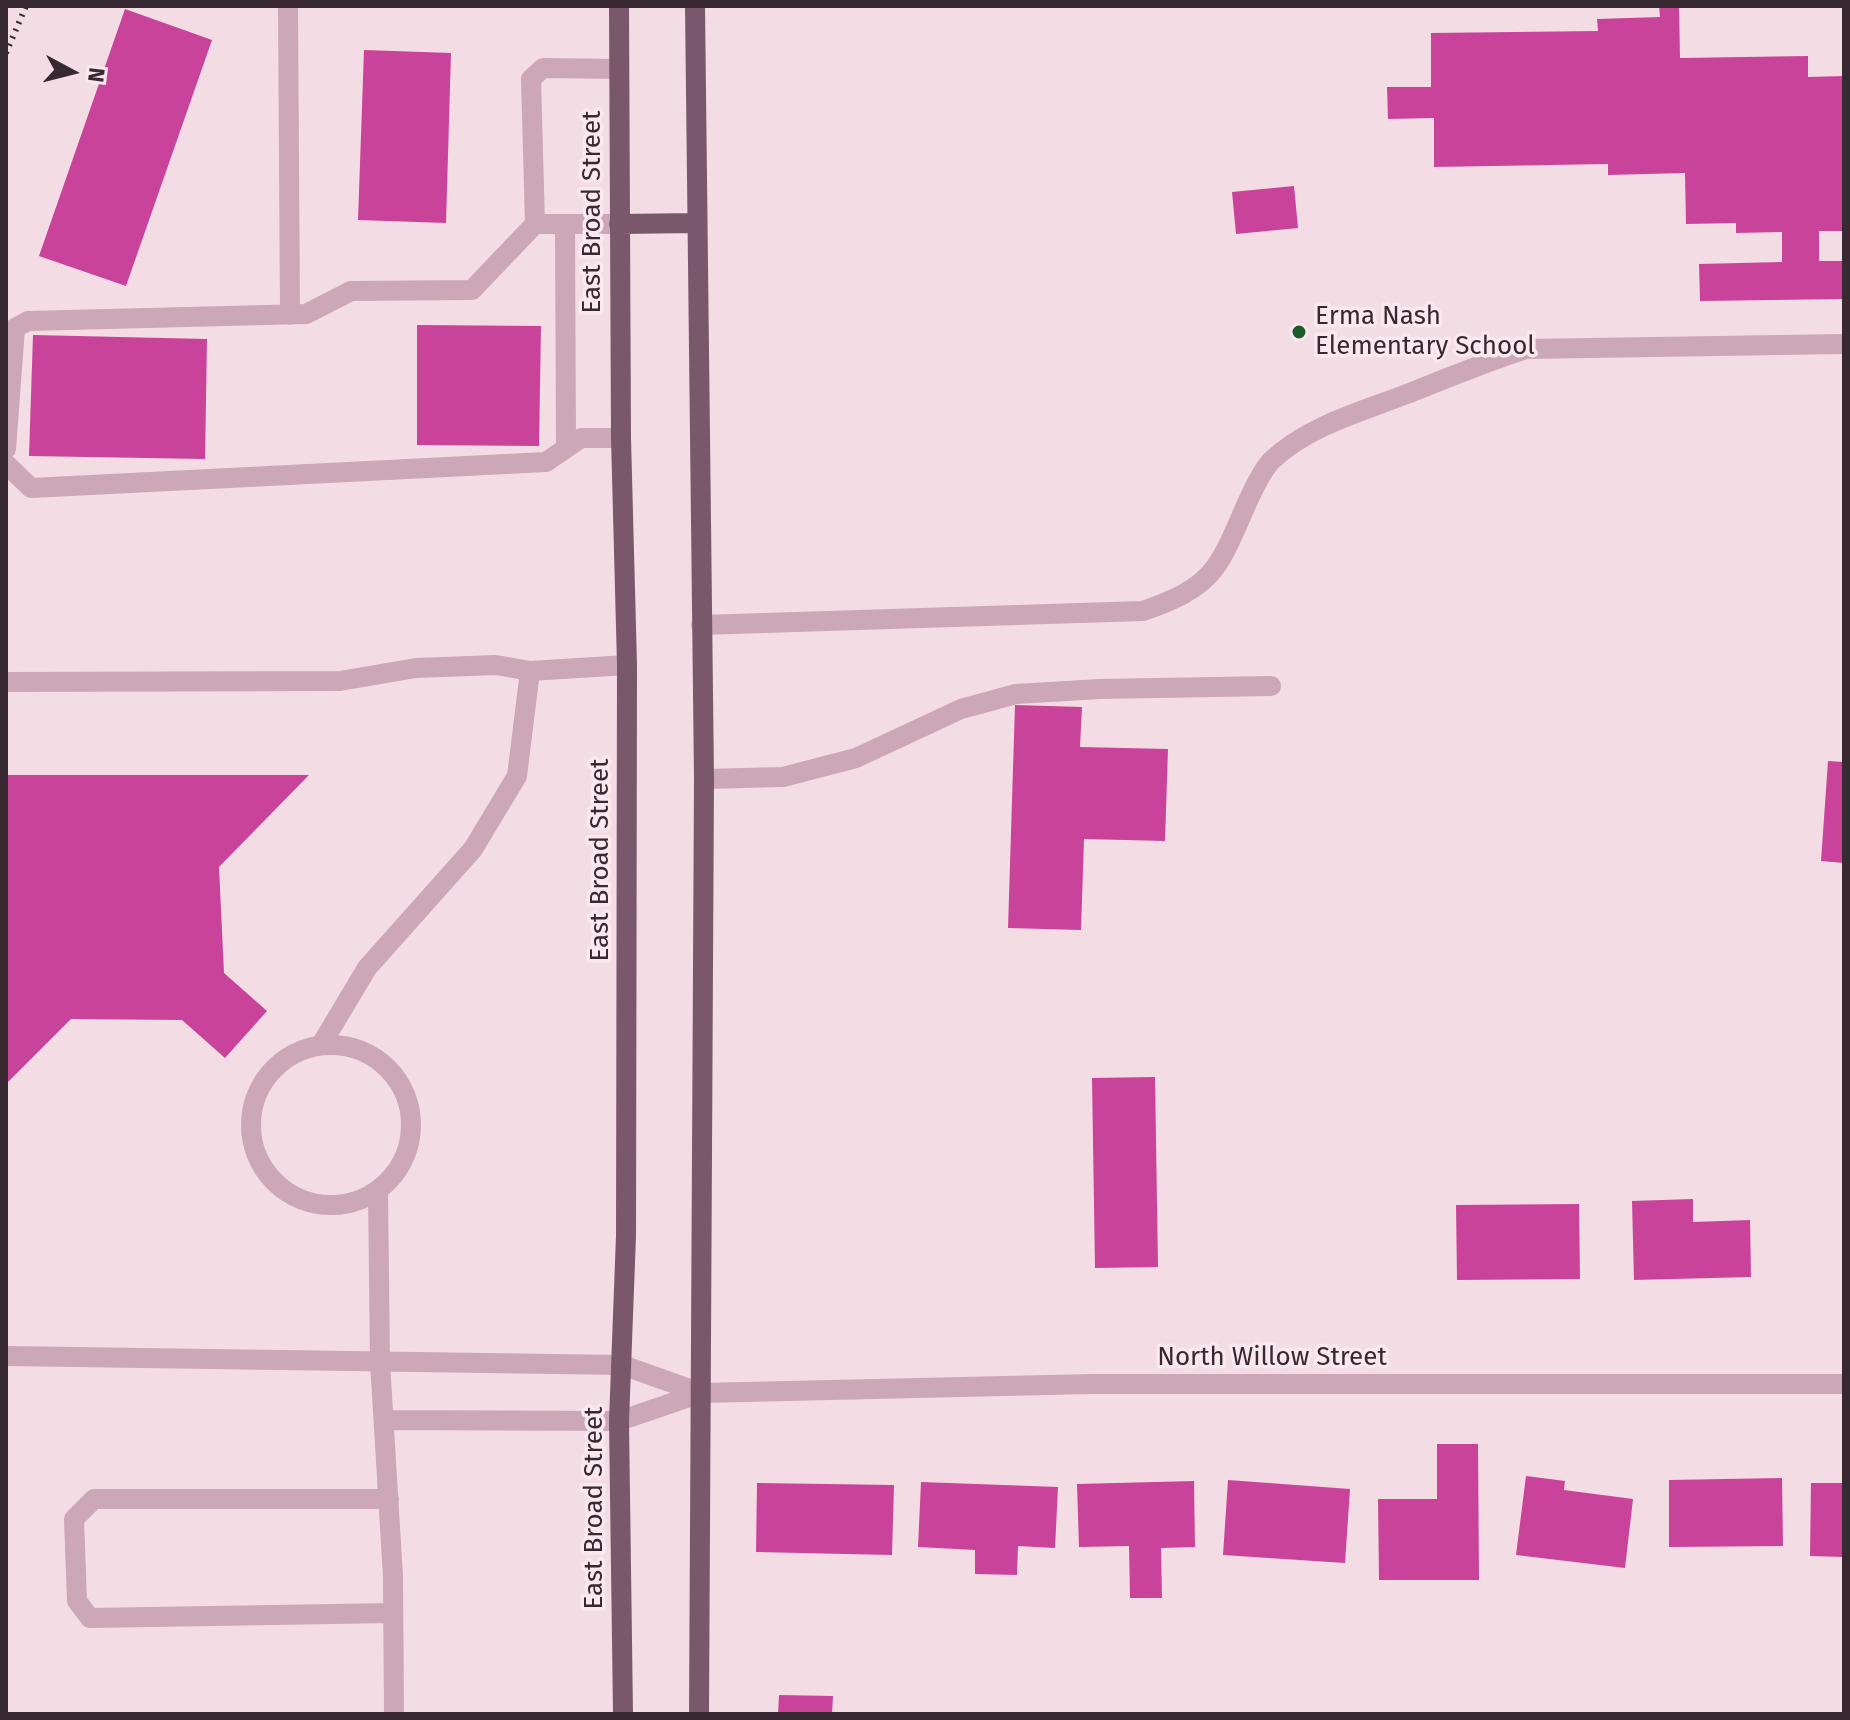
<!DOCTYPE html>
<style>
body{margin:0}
#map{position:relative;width:1850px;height:1720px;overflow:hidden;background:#f3dce4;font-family:"Fira Sans",sans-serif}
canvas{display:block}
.frame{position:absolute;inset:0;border:8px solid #382831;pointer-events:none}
.north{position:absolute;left:32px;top:32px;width:80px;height:80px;-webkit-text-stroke:6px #fae8ef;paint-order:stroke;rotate:97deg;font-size:22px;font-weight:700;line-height:32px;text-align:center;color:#382831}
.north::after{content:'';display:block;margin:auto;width:28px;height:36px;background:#382831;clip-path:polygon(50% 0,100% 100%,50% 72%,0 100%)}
</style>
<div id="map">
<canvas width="1850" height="1720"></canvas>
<div class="frame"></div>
<div class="north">N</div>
</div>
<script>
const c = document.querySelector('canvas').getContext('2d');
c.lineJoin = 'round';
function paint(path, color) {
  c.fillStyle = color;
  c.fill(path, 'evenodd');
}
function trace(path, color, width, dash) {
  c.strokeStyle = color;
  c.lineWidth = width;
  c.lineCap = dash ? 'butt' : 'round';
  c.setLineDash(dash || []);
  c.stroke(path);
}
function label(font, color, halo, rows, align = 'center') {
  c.font = font + ' "Fira Sans",sans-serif';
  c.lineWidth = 7;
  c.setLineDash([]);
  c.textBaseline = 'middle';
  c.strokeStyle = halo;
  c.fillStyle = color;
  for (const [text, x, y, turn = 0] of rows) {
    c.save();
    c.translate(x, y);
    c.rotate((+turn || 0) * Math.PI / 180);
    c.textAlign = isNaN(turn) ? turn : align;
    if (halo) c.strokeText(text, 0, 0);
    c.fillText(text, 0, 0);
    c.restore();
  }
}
paint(new Path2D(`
 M1659 6H1679L1680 58 1808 56V77L1844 76V231H1819V261H1844V299L1700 301 1699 264 1782 262V232L1736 233V223L1686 224 1685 173 1608 175V164L1434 167V118L1388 119 1387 87H1431V33L1598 31 1597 19 1660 17Z
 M125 9 212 40 126 286 39 256Z
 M364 50 451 53 446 223 358 220Z
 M1294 186 1298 228 1236 234 1232 192Z
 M417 325 541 326 539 446 417 445Z
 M33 335 207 339 205 459 29 456Z
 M1015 705 1082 707 1080 747 1168 749 1165 841 1084 839 1081 930 1008 928Z
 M1828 761 1844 762V863L1821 861Z
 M6 775H309L219 867 224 973 267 1011 225 1058 182 1020 71 1019 6 1084Z
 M1155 1077 1158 1267 1095 1268 1092 1078Z
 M1693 1199V1222L1750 1220 1751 1277 1634 1280 1632 1201Z
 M1579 1204 1580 1279 1457 1280 1456 1205Z
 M1437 1444H1478L1479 1580H1379L1378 1499H1437Z
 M1526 1476 1565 1481 1564 1490 1633 1499 1625 1568 1516 1555Z
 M1782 1478 1783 1546 1669 1547V1480Z
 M1228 1480 1350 1489 1345 1563 1223 1555Z
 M1194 1481 1195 1547 1161 1548 1162 1598H1130L1129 1546 1079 1547 1077 1484Z
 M921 1482 1058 1487 1055 1548 1018 1546 1017 1575 975 1574V1550L918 1547Z
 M757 1483 894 1485 892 1555 756 1552Z
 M1811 1483H1844V1557L1810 1556Z
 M779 1695 833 1696 832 1714H778Z`), '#ca439a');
trace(new Path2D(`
 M288 6 290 315
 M535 224 531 79 543 68 619 69
 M565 224 566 448
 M6 449 15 328 28 321 306 314 351 291 472 290 535 224H619
 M6 464 31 488 546 462 581 438H621
 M701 625 1143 611C1215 586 1218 569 1247 503 1253 490 1261 472 1271 461 1308 426 1360 412 1407 394 1447 378 1486 362 1526 349L1844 344
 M6 682 340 681 416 668 496 665 530 671
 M704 779 783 777 856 758 961 709 1016 694 1100 689 1271 686
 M321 1045 367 968 473 849 517 776 530 671 627 665
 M251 1125a80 80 0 1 1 160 0a80 80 0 1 1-160 0Z
 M378 1191 380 1362 393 1577 394 1714
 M6 1356 622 1365 701 1393
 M384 1420 619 1421 701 1393 1092 1384H1844
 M389 1499H94L74 1519 77 1601 90 1618 393 1613`), '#cca7b7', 20);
trace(new Path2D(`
 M619 6 621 438 627 665 626 1236 619 1421 623 1714
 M695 6 704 779 699 1714
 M619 224 697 223`), '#7a586b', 20);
trace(new Path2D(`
 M6 53 26 6`), '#382831', 6, [2, 6]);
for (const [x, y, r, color] of [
 [1299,332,8,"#1c5b27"]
]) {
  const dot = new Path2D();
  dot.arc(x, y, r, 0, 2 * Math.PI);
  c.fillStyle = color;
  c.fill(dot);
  trace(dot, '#fae8ef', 3);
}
label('26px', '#382831', '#fae8ef', [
 ["East Broad Street",593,212,-90],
 ["East Broad Street",601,860,-90],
 ["North Willow Street",1272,1358],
 ["East Broad Street",595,1508,-90]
]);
label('26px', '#382831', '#fae8ef', [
 ["Erma Nash",1315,317],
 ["Elementary School",1315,347]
], 'left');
</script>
